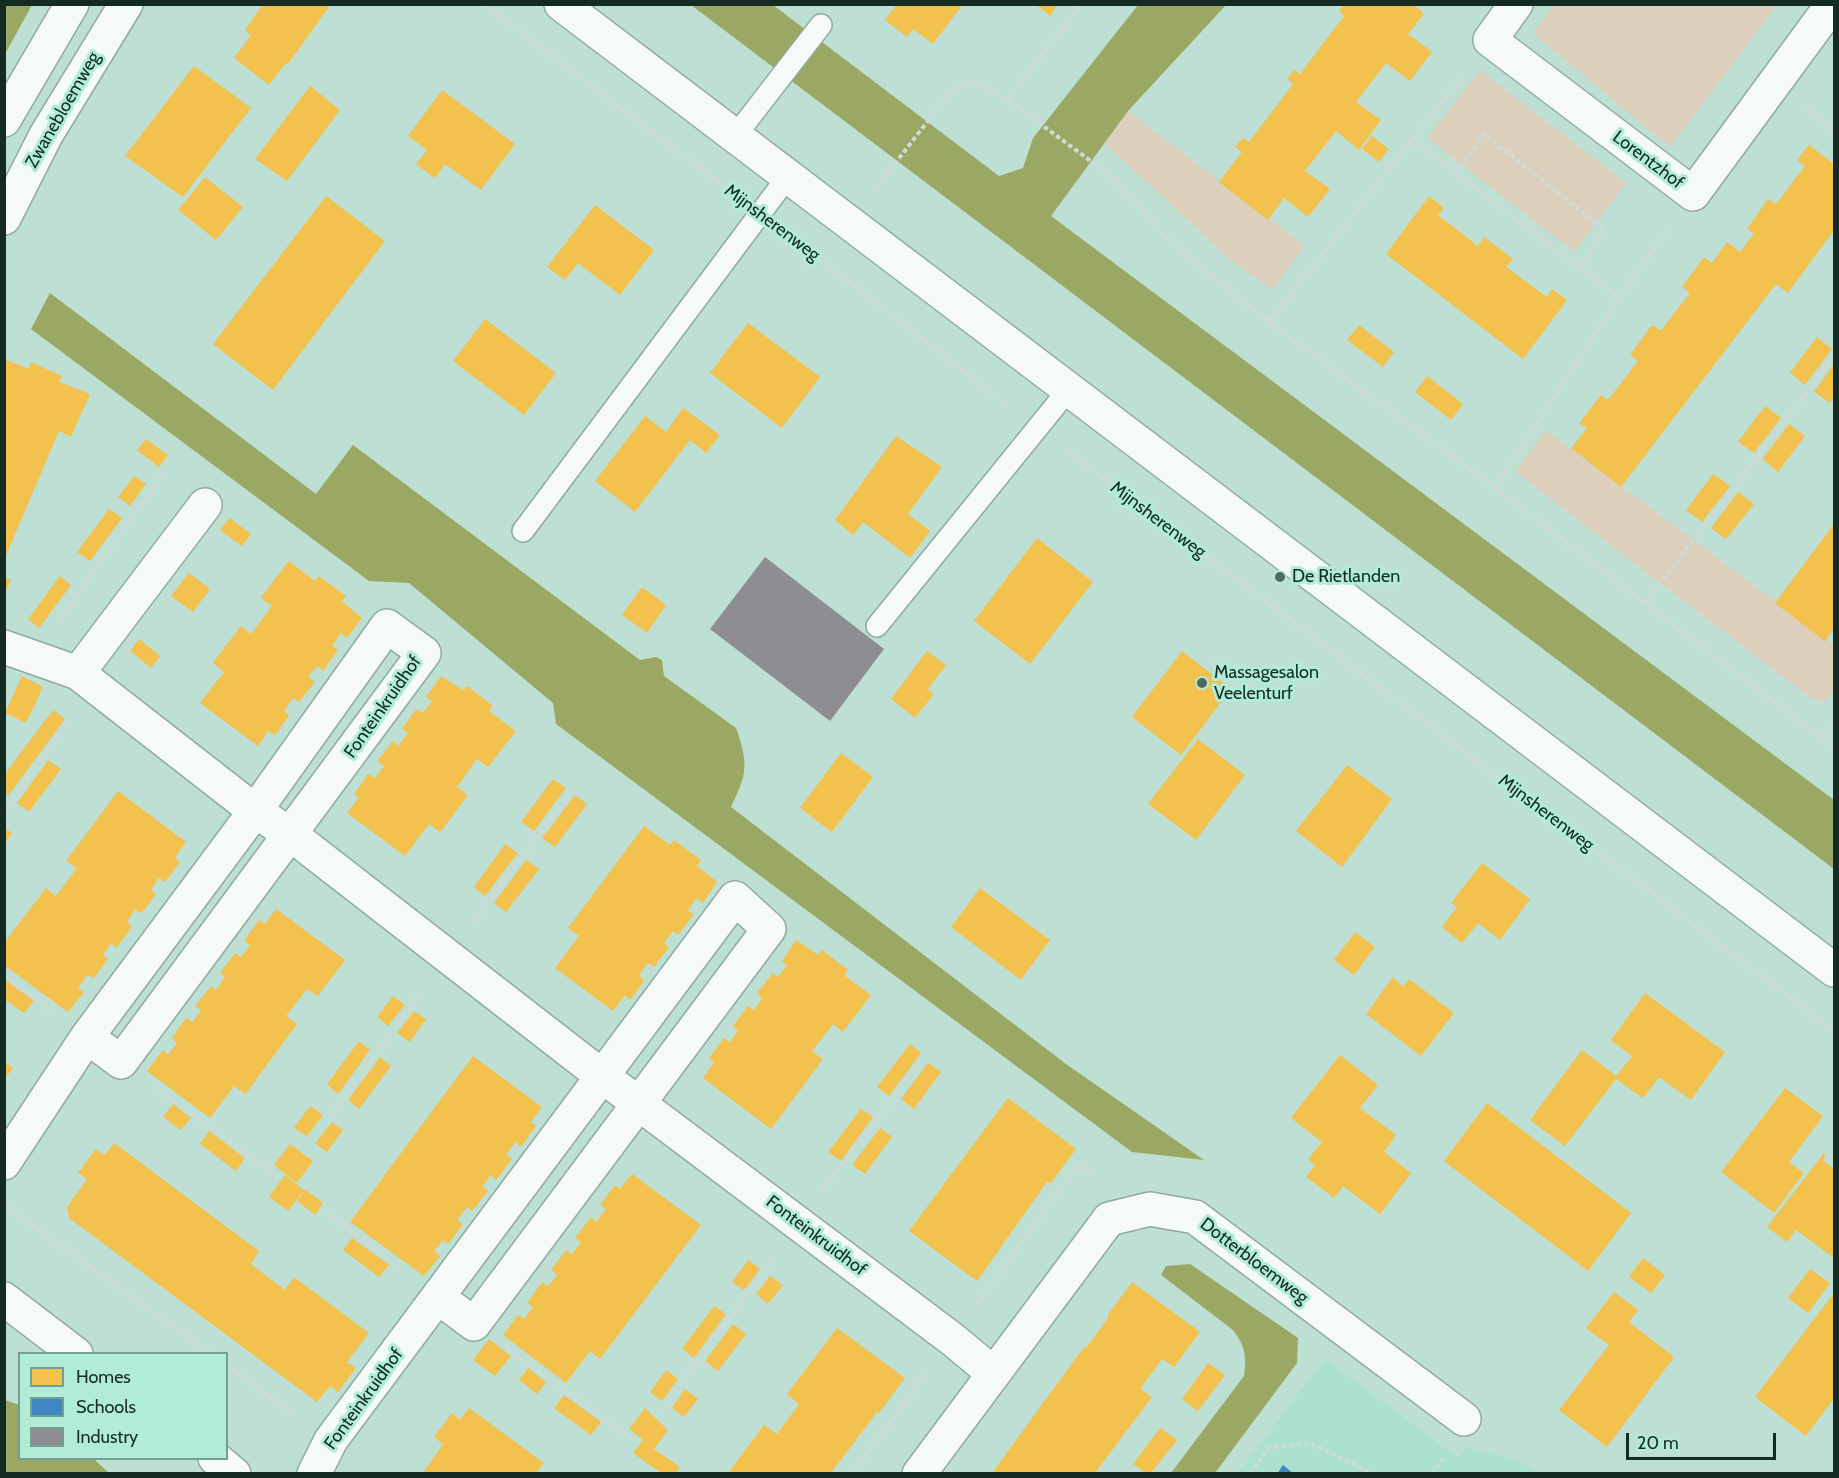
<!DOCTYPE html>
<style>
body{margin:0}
#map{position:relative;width:1839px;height:1478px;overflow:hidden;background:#bedfd4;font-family:Cabin,sans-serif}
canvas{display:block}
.frame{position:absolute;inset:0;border:6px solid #142b24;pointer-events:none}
.legend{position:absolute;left:18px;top:1352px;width:210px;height:108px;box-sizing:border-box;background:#b1ecd8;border:2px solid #729f90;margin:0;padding:8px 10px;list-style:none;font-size:18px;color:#142b24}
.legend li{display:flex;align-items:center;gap:12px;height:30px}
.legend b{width:30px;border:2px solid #729f90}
.scale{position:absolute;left:1626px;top:1433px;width:150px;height:27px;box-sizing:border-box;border:3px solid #142b24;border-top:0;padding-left:8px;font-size:18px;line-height:21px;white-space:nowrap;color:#142b24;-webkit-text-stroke:4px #b1ecd8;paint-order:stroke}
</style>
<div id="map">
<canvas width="1839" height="1478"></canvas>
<div class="frame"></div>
<ul class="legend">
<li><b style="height:16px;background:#f2c14e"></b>Homes</li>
<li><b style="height:16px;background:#3f88c5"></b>Schools</li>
<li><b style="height:16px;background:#8d8d92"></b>Industry</li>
</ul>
<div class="scale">20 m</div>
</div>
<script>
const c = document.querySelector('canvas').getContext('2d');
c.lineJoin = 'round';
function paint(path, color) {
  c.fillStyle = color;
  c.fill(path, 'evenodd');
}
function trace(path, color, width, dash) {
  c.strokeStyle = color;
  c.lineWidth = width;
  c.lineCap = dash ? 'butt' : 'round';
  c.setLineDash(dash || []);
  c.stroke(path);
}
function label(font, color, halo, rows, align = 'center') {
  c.font = font + ' Cabin,sans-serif';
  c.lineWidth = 6;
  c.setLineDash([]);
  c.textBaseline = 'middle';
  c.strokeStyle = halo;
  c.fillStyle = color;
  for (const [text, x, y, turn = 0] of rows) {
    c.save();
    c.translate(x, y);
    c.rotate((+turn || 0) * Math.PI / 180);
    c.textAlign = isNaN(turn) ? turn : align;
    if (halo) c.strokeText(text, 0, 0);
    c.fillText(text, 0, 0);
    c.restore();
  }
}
paint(new Path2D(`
 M1325 1359 1458 1458 1468 1447 1520 1461 1536 1473 1237 1474Z`), '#ace0cf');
paint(new Path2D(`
 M1555 4H1777V5L1670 147 1536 36 1534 32Z
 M1480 70 1626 183 1574 252 1427 138Z
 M1128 111 1305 246 1272 290 1227 257 1104 143Z
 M1546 430 1834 645V690L1825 702 1813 700 1515 472Z`), '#dcd0bc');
paint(new Path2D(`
 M5 4 32 5 5 54 4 5Z
 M691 5H773L999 176 1023 168 1033 138 1138 5H1226L1128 111 1051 216 1834 800V869Z
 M50 293 316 494 353 445 640 660 656 657 662 660 664 676 736 728C749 764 747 774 731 807L1066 1064 1204 1160 1132 1152 556 724 553 703 409 583 369 581 31 329Z
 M1190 1264 1298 1338 1297 1363 1215 1473H1171L1244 1376C1247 1356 1245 1346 1233 1330L1161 1275 1166 1266Z
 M5 1400 19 1405 20 1458 94 1459 109 1473H5Z`), '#9ba863');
paint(new Path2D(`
 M263 4H331L288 64 286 63 269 85 234 58 251 35 245 30Z
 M897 4H963L933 44 913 29 907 37 885 20Z
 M1035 4H1058L1050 16Z
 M1344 4H1413L1424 14 1408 34 1432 52 1410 81 1386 63 1356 102 1381 120 1359 150 1336 131 1305 171 1330 189 1308 217 1284 198 1268 220 1219 182 1242 152 1235 147 1239 142 1243 138 1249 142 1293 84 1287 79 1294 70 1300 74 1344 16 1339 11Z
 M194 66 251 108 183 197 125 156Z
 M310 86 340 110 287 181 255 159Z
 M442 90 515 144 481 190 445 164 435 178 416 164 427 150 408 136Z
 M1372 136 1389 149 1379 162 1362 149Z
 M1809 145 1834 164V230L1788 293 1776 284 1621 487 1571 448 1587 428 1579 423 1601 395 1608 400 1638 361 1630 355 1652 325 1661 331 1675 312 1690 293 1682 287 1704 257 1712 263 1727 242 1740 252 1754 234 1747 229 1768 199 1776 204 1805 166 1797 160Z
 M205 177 243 207 216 240 178 210Z
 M326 196 385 241 273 390 213 344Z
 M1429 196 1444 208 1438 215 1478 246 1484 237 1513 259 1506 267 1547 297 1552 289 1567 300 1523 359 1386 254Z
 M595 205 654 250 620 295 578 263 565 280 547 267Z
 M485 319 556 373 524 415 453 361Z
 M748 323 820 377 782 428 710 373Z
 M1359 325 1394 352 1383 367 1347 340Z
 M1817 337 1832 349 1805 385 1790 373Z
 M4 359 29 369 31 362 62 376 59 382 90 394 71 437 59 431 4 560Z
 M1834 364V397L1830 403 1814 392Z
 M1427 376 1463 404 1451 420 1415 392Z
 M1765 406 1781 418 1754 453 1738 442Z
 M683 408 720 435 706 453 690 440 635 512 595 481 645 416 666 432Z
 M1789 424 1805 436 1778 472 1762 459Z
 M896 436 942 467 908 514 930 531 910 558 863 522 853 535 835 520Z
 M146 439 168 455 159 467 137 450Z
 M1713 474 1730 486 1702 522 1686 510Z
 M134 476 146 484 130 506 118 497Z
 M1738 492 1754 504 1726 539 1711 528Z
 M109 509 122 518 90 561 77 552Z
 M229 518 251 534 242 546 220 530Z
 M1834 524V628L1825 641 1775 603Z
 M1037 538 1093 582 1030 664 974 621Z
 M289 561 315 581 319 576 346 596 342 601 362 618 347 638 341 633 332 646 338 650 323 671 317 666 308 677 315 682 299 702 293 698 284 711 289 716 275 735 268 731 258 746 200 703 224 672 213 663 214 661 241 626 251 634 272 606 261 598 262 596Z
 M189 573 210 589 193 612 171 596Z
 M60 576 71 585 39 628 28 619Z
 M4 577 11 580 4 595Z
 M642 587 666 605 647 633 622 615Z
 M139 639 160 656 151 668 130 651Z
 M927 651 946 665 928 689 934 694 915 718 891 699Z
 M1182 651 1231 689 1181 755 1132 717Z
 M22 676 43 687 26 723 5 713Z
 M441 676 463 690 467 686 493 706 489 711 516 731 488 767 477 759 457 787 468 795 442 830 440 832 429 824 405 856 347 813 359 798 354 794 368 774 375 778 384 766 377 761 393 741 398 746 408 733 402 729 416 709 423 713 432 701 426 697Z
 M53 710 65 719 7 797 4 775Z
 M1198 739 1245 775 1196 840 1148 804Z
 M841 753 873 777 832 832 800 808Z
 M48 760 61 769 29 812 17 803Z
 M1347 765 1392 799 1342 867 1296 831Z
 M553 779 566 788 534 831 521 822Z
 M118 791 186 842 175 858 180 862 165 882 159 878 151 890 156 894 142 913 135 910 127 922 132 927 116 948 111 943 103 955 108 959 94 978 87 975 78 988 84 992 68 1012 4 965V943L46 888 56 896 77 868 66 861Z
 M575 795 587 804 555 847 542 838Z
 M644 826 670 845 674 840 701 860 697 866 717 882 703 903 696 898 688 911 694 914 678 935 673 931 664 943 669 947 654 967 648 963 639 975 644 981 630 1000 625 995 613 1011 555 968 579 936 568 928Z
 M4 828 12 833 4 844Z
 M505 844 518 853 485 896 474 887Z
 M526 860 539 869 506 912 494 903Z
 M1482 863 1530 899 1500 940 1478 923 1462 943 1442 927 1457 907 1451 903Z
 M980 888 1050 940 1021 980 951 927Z
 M276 909 345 960 318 996 307 989 286 1016 297 1024 247 1092 245 1094 234 1086 210 1118 147 1071 163 1050 168 1055 177 1043 172 1038 186 1018 193 1022 201 1010 195 1006 211 986 216 990 225 977 220 973 235 953 241 957 250 945 244 941 259 920 265 924Z
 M1355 932 1375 947 1354 975 1334 960Z
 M796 940 818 955 822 950 848 970 844 975 871 995 843 1032 833 1024 812 1051 823 1060 821 1062 771 1129 703 1078 714 1062 709 1058 724 1038 730 1042 738 1030 733 1026 748 1006 754 1010 762 998 757 993 773 973 778 977 787 965 782 961Z
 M1393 977 1403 987 1409 979 1454 1013 1421 1056 1366 1014Z
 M4 979 34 1001 24 1013 4 999Z
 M1645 993 1725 1052 1691 1100 1659 1077 1643 1098 1616 1079 1565 1146 1530 1120 1582 1050 1616 1076 1632 1056 1611 1040Z
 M393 996 405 1005 388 1026 377 1017Z
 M414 1011 426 1019 410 1042 397 1033Z
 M359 1041 370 1050 338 1094 327 1084Z
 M910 1044 921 1053 889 1096 877 1087Z
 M1340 1055 1378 1085 1360 1108 1396 1135 1384 1152 1411 1173 1380 1214 1343 1186 1334 1198 1306 1177 1315 1165 1308 1159 1322 1142 1291 1118Z
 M473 1056 542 1107 531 1122 536 1126 521 1147 515 1142 506 1155 512 1159 496 1180 491 1175 482 1187 488 1191 472 1211 467 1207 457 1220 463 1224 448 1244 443 1240 434 1251 440 1256 424 1276 350 1222Z
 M380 1057 391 1066 359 1109 348 1100Z
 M4 1062 13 1068 4 1079Z
 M928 1063 941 1072 914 1109 901 1099Z
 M1785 1088 1823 1116 1789 1162 1804 1173 1774 1213 1721 1172Z
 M1008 1098 1076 1149 1051 1183 1047 1182 977 1281 909 1231Z
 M1487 1103 1631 1213 1588 1271 1444 1161Z
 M173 1104 191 1118 181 1130 163 1117Z
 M310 1106 323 1115 307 1136 294 1128Z
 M861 1109 873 1117 841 1161 828 1152Z
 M332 1122 343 1130 327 1152 315 1143Z
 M880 1128 892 1137 865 1174 852 1165Z
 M209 1131 245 1158 236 1171 200 1144Z
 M114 1143 259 1251 251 1264 285 1290 294 1277 369 1333 347 1362 356 1368 338 1392 330 1386 317 1402 69 1218 67 1207 87 1179 78 1173 96 1149 105 1155Z
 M290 1144 313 1161 297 1183 274 1165Z
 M1824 1153 1826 1154 1823 1160 1834 1169V1258L1796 1230 1787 1242 1767 1227Z
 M632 1174 701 1225 600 1359 590 1351 566 1383 503 1335 518 1315 524 1319 533 1307 527 1303 542 1282 548 1286 557 1275 551 1270 566 1250 572 1254 581 1242 575 1238 591 1217 596 1222 606 1209 600 1205 615 1185 620 1189Z
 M285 1175 304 1190 288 1211 269 1197Z
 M305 1189 323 1203 315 1215 297 1201Z
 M352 1238 389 1265 379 1277 343 1250Z
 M1643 1258 1665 1275 1651 1293 1629 1277Z
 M748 1260 760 1269 744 1290 732 1282Z
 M1810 1269 1830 1283 1808 1313 1788 1298Z
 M770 1276 783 1285 768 1304 756 1294Z
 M1132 1282 1200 1332 1174 1367 1162 1359 1140 1389 1152 1397 1095 1473H992L1084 1347 1086 1348 1108 1318 1107 1316Z
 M1614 1292 1638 1310 1629 1322 1674 1357 1607 1447 1559 1410 1609 1345 1586 1328Z
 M1834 1293V1398L1806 1436 1755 1397Z
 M714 1306 726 1314 694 1358 682 1349Z
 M733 1324 746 1334 718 1371 705 1361Z
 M837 1328 905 1378 879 1413 877 1412 831 1473H728L764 1425 777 1434 799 1404 787 1394Z
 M489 1339 511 1356 495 1376 473 1360Z
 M1208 1363 1225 1375 1198 1411 1182 1399Z
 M528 1368 546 1382 537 1394 519 1380Z
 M666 1370 678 1379 662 1401 650 1392Z
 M685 1389 698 1399 684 1417 672 1408Z
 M564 1395 601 1422 591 1435 554 1408Z
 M469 1408 544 1463 536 1473H423L443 1444 434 1437 452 1413 460 1420Z
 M645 1408 668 1430 654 1449 680 1467 675 1473H661L633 1453 643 1440 629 1429Z
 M1160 1428 1177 1440 1151 1473H1146L1133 1464Z`), '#f2c14e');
paint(new Path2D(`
 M1283 1465 1294 1474H1277Z`), '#3f88c5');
paint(new Path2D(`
 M765 557 884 649 830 721 710 629Z`), '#8d8d92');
const service = new Path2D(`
 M736 135 821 25
 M523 531 789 175
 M877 626 1069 389`);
const minor = new Path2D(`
 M1516 4 1490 40 1693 194 1823 17
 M4 120 72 4
 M4 218 46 135 126 4
 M4 647 78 673 255 811 290 834 602 1076 952 1339 993 1373
 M78 673 205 505
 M4 1163 87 1037 255 811 387 626 424 653 121 1062 87 1037
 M4 1299 76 1354
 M215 1458 234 1474
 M314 1474 331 1440 735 898 769 929 474 1324 439 1298
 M919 1474 1109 1219 1150 1209 1195 1217 1464 1419`);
const tertiary = new Path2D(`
 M561 4 1834 970`);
trace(service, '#90aaa1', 24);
trace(minor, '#90aaa1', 36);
trace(tertiary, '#90aaa1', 36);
trace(new Path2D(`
 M484 4 729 191
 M1008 100 1111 176 1170 242 1269 322 1495 488 1834 748
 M1807 109 1834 131
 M1411 139 1619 298
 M1457 174 1484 134 1604 229 1580 269
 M876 188 948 95 971 81 1008 100 1081 4
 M788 235 1008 405
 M1269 322 1464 74
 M1066 450 1834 1031
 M1495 488 1619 298 1669 229
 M1645 604 1834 356
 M58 621 168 468
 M1822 739 1834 724
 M4 811 69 721
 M473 923 569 794
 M4 976 53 1012
 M155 1087 278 1177
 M331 1115 422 992
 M823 1190 920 1062
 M7 1207 211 1354
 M325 1211 403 1270
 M977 1304 1079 1164 1098 1176
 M507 1348 635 1442
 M226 1365 295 1415
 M661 1411 774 1257
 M852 1474 927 1373
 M1250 1474 1269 1448 1310 1443 1374 1474
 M1432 1474 1444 1457`), '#d0dbd7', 4, [4.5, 3]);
trace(service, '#f5faf9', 21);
trace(minor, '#f5faf9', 33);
trace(tertiary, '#f5faf9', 33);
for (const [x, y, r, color] of [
 [1280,577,6,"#506a62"],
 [1202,683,6,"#506a62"]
]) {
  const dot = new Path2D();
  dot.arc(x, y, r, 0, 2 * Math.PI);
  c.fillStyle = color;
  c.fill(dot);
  trace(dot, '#b1ecd8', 2);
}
label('18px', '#142b24', '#b1ecd8', [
 ["Zwanebloemweg",63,110,-60],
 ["Lorentzhof",1648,160,37],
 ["Mijnsherenweg",772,223,37],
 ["Mijnsherenweg",1158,520,37],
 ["Fonteinkruidhof",383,707,-55],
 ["Mijnsherenweg",1546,813,37],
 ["Fonteinkruidhof",816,1236,37],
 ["Dotterbloemweg",1254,1261,37],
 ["Fonteinkruidhof",364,1399,-54]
]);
label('18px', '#142b24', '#b1ecd8', [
 ["De Rietlanden",1292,577],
 ["Massagesalon",1214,673],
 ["Veelenturf",1214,694]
], 'left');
</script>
